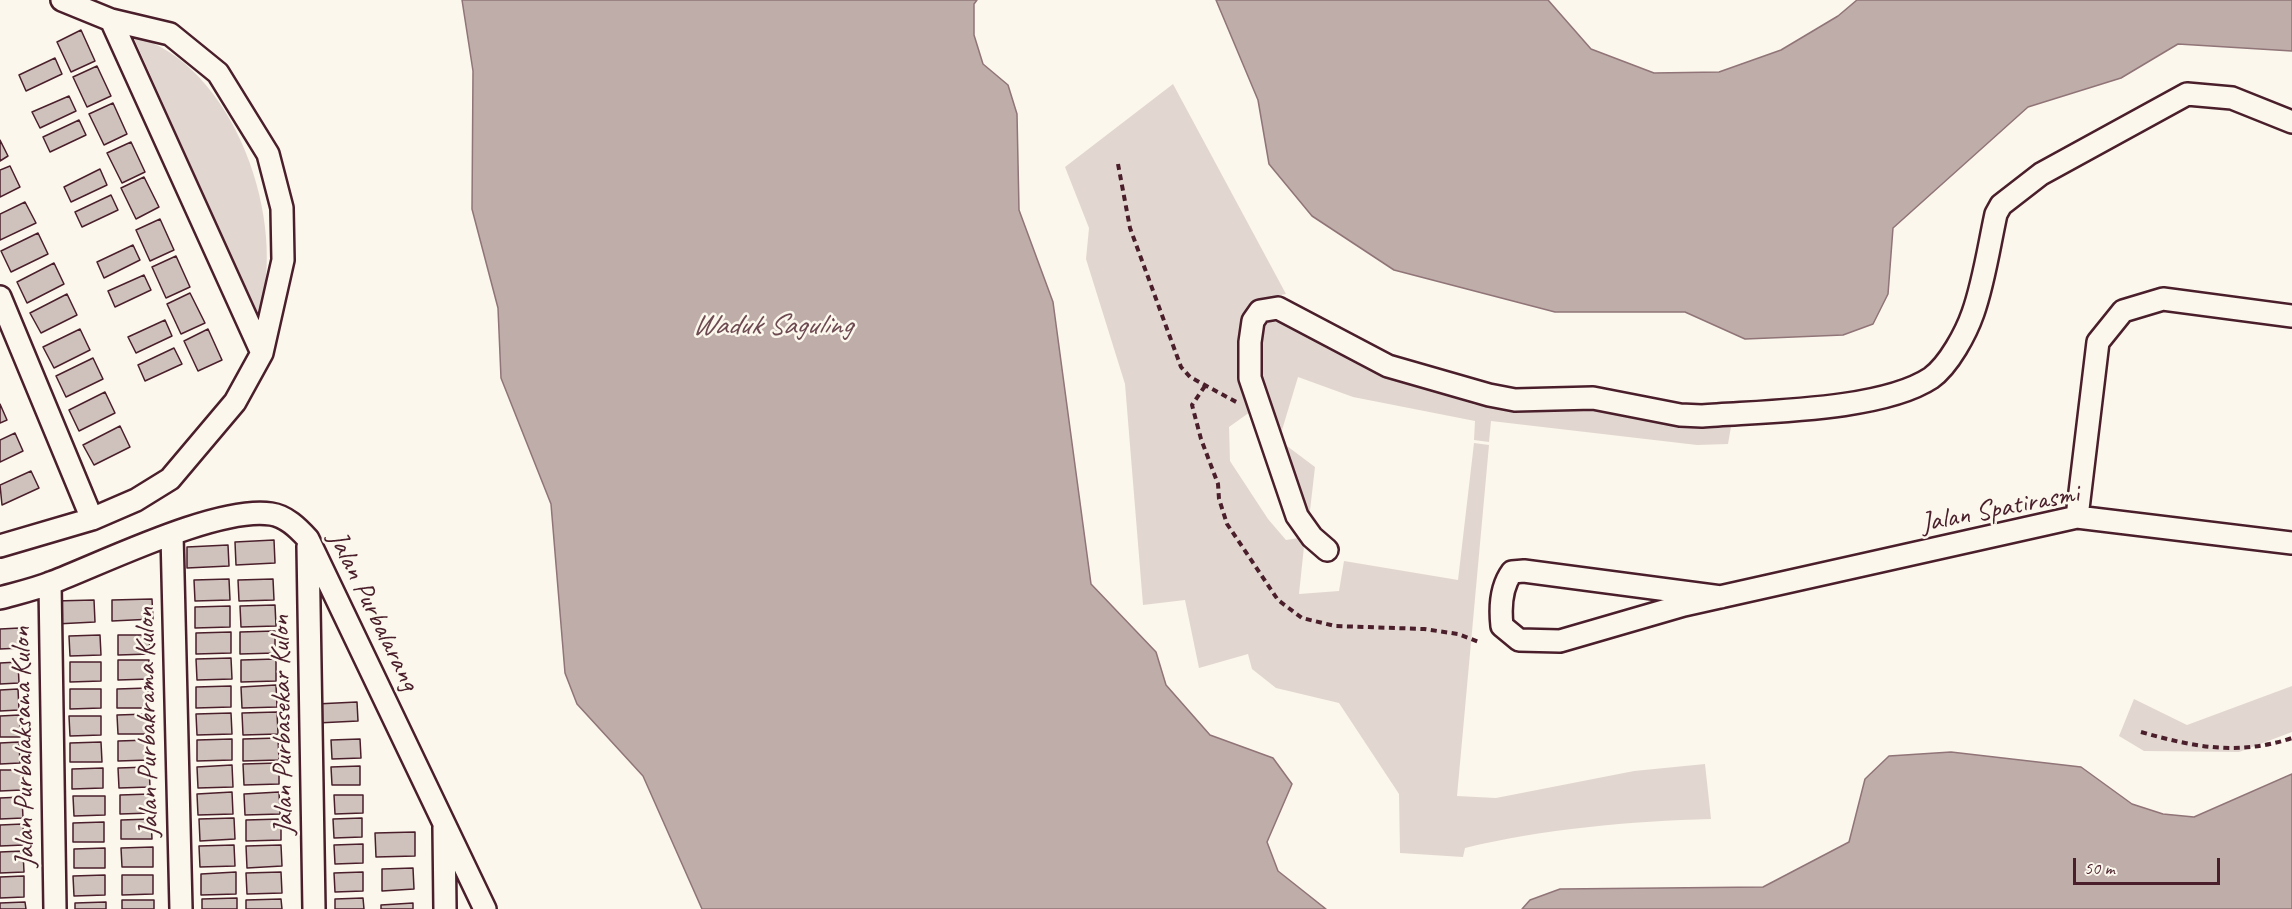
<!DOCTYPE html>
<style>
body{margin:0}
#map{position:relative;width:2292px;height:909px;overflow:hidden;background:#fbf7ec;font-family:Caveat,sans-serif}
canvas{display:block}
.scale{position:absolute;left:2073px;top:858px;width:147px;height:27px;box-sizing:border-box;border:3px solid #4a1f2b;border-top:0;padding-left:8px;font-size:18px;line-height:21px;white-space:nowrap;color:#4a1f2b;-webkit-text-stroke:4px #fbf7ec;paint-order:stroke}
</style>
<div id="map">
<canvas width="2292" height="909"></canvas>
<div class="scale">50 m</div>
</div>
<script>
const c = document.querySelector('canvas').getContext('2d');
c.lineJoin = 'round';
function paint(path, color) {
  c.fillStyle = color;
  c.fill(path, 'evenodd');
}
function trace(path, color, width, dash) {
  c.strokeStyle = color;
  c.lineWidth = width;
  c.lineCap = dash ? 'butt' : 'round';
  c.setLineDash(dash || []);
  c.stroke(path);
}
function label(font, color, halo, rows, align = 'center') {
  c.font = font + ' Caveat,sans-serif';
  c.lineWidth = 5;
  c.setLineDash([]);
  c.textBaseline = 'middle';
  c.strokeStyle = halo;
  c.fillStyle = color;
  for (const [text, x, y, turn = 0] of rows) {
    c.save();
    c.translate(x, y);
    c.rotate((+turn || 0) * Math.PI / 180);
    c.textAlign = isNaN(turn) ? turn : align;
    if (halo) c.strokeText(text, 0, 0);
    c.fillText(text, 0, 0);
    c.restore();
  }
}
paint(new Path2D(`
 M133 36C234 62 290 224 258 316Z
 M1173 84 1286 294 1265 298 1248 316 1250 412 1229 427 1230 461 1268 519 1286 540 1305 537 1299 594 1339 591 1344 561 1458 580 1474 443 1489 445 1457 796 1496 798 1634 771 1705 764 1711 819C1633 821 1541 829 1465 848L1463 857 1400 853 1399 794 1339 703 1276 688 1252 669 1248 654 1199 668 1185 600 1143 605 1125 384 1086 259 1089 228 1065 167Z
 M1266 314 1281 315 1402 380 1475 405 1504 408H1585L1732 421 1728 444 1697 445 1491 421 1489 442 1474 440 1475 421 1353 397 1298 377 1279 440 1315 467 1308 528 1254 377 1256 334Z
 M2292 686V732L2239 752 2144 751 2119 736 2134 699 2187 725Z`), '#e2d7d0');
const water = new Path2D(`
 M462 0H977L974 4V35L983 64 1008 85 1017 114 1019 210 1053 302 1091 584 1156 652 1166 685 1210 735 1273 758 1292 784 1267 842 1278 871 1326 909H702L643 776 577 704 565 673 551 504 501 378 498 308 472 209 473 71Z
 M1216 0H1548L1591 49 1654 73 1719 72 1781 50 1838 16 1857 0H2292V51L2178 44 2121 78 2028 107 1893 228 1888 294 1873 324 1843 335 1745 339 1685 312H1555L1394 270 1312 216 1269 164 1258 100Z
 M1951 752 2081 767 2132 804 2163 814 2194 817 2292 774V909H1522L1530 900 1560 889 1763 887 1849 842 1865 779 1889 756Z`);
paint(water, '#bfadaa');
trace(water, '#907477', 1.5);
const building = new Path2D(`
 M81 30 95 61 71 72 57 42Z
 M55 58 62 74 26 91 19 75Z
 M97 66 111 96 87 107 73 77Z
 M69 96 76 111 40 128 32 112Z
 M113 103 127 134 104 145 89 114Z
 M79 120 86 135 50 152 43 137Z
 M0 140 8 156 0 161Z
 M131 142 145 172 122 183 107 153Z
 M10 166 20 187 0 197V170Z
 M100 169 107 185 71 202 64 187Z
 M144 177 159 207 136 219 121 188Z
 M111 195 118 210 82 227 75 212Z
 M25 202 36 223 0 240V214Z
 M160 219 174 250 150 261 136 230Z
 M38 233 48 254 11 272 1 251Z
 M133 245 140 260 104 278 97 262Z
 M176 256 190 287 166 298 152 267Z
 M54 263 64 284 27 303 17 282Z
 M144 275 151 290 115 307 108 291Z
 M190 293 205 323 181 334 167 304Z
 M67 294 77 315 41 333 30 313Z
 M165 320 172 336 136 353 128 337Z
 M80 329 90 350 54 368 43 347Z
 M208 329 222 360 198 371 184 341Z
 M174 348 182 364 145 381 138 365Z
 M93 358 103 379 66 397 56 376Z
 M105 392 115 413 79 431 69 410Z
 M0 404 7 420 0 423Z
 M120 426 130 447 94 465 83 445Z
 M15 433 23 451 0 462V440Z
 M31 471 39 488 2 505 0 485Z
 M274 540 275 563 236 565 235 542Z
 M228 545 229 566 187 568V547Z
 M229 579 230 600 195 601 194 580Z
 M273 579 274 600 239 601 238 580Z
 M152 599 153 619 112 621V600Z
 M94 600 95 622 56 624 55 601Z
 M275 605 276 626 241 627 240 606Z
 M230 606V627L195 628V607Z
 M20 628 21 648 0 649V629Z
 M275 631V653L240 654V632Z
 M231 632V653L196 654V633Z
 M100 635 101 655 70 656 69 636Z
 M118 635H149L150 654 118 655Z
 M231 658 232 679 197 680 196 659Z
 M276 659V681L241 682V660Z
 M118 660H149L150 679 118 680Z
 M18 662 19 683 0 684V663Z
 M70 662H101V681L70 682Z
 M276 685 277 707 242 708 241 687Z
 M231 686V707L196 708V687Z
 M148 688V708H117V689Z
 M18 689 19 710 0 711V690Z
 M70 689H101V708L70 709Z
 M357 702 358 721 317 723 316 704Z
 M277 712 278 734 243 735 242 713Z
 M231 713 232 734 197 735 196 714Z
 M148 714 149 734H118L117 715Z
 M20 715V737H0V716Z
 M69 716H101V735L70 736Z
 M278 738 279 760 243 761V739Z
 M232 739V760L197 761V740Z
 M360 739 361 758 332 759 331 740Z
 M149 740V760L118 761V741Z
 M19 742 20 763 0 764V743Z
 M101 742 102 762H70V743Z
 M279 763V784L244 785 243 764Z
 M232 765 233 787 198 788 197 767Z
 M360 766V785H332L331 767Z
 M149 767 150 787 119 788 118 768Z
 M103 768V788L72 789V769Z
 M0 770H21L22 790 0 791Z
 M232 792 233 814 198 815 197 794Z
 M279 792 280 814 245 815 244 794Z
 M151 794V813L120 814V795Z
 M334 795H363V813L335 814Z
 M73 796H105V815L74 816Z
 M22 797 23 818 0 819V798Z
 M234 818 235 839 200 841 199 819Z
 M362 818V837L334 838 333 819Z
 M151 819 152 839H121V820Z
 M281 819V840L246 841V820Z
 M104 822V842H73V823Z
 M23 824 24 845 0 846V825Z
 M415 832V856L376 857 375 833Z
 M363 844V863L335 864 334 845Z
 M234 845 235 866 200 867 199 846Z
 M281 845 282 866 247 868 246 846Z
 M153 847V867H122L121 848Z
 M105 848V868H74V849Z
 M23 851 24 872 0 873V852Z
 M413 868 414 889 382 891V869Z
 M236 872V894L201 895V874Z
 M281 872 282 893 247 894 246 873Z
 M363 872V891L335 892 334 873Z
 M105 875V895L74 896 73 876Z
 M122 875H153V894L122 895Z
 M24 876V897L0 898V877Z
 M237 898V909H202V899Z
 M363 898 364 909H335V899Z
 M281 899 282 909H246V900Z
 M122 900H154V909H122Z
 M25 902 26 909H0V903Z
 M106 902V909H75V903Z
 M413 903V909H381V905Z`);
paint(building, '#cfc2bc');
trace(building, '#4a1f2b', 1.5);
const street = new Path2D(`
 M111 20 262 353
 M0 297 92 519
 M2077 517 2098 342 2123 311 2163 299 2292 316
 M172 534 181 909
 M0 546 92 519 136 500 170 479 235 402 262 353 283 260 282 208 268 154 218 73 170 34 111 20 62 0
 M308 546 314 909
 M1327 550 1312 537 1297 516 1250 378V342L1253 321 1260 311 1278 308 1388 366 1489 395 1515 400 1593 398 1680 415 1702 416C1763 411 1881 411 1931 378 1949 365 1966 333 1973 313 1984 282 1989 246 1996 214L2001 205 2041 174 2187 94 2232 98 2292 122
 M50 583 55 909
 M1721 597 1524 571 1512 572C1501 587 1500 608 1502 626L1519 640 1560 641 1684 605 2077 517 2292 543
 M0 598C18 593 36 589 53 582 105 562 218 506 271 514 286 516 298 528 308 539L485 909
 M444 827 445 909`);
trace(street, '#4a1f2b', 26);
trace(new Path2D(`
 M1118 164 1130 228 1181 367 1190 377 1240 404
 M1205 386 1192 405 1201 439 1218 484 1219 499 1227 524 1278 600 1302 618 1335 626 1424 629 1458 634 1479 642
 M2141 732C2194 747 2238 756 2292 738`), '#4a1f2b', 4, [6, 4.5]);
trace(street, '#fbf7ec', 21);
label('28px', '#4a1f2b', '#fbf7ec', [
 ["Jalan Spatirasmi",2000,509,-11],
 ["Jalan Purbalarang",373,611,64],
 ["Jalan Purbakrama Kulon",148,722,-91],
 ["Jalan Purbasekar Kulon",283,725,-91],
 ["Jalan Purbalaksana Kulon",24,747,-91]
]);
label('italic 30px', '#6d4a51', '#fbf7ec', [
 ["Waduk Saguling",772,326]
]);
</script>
